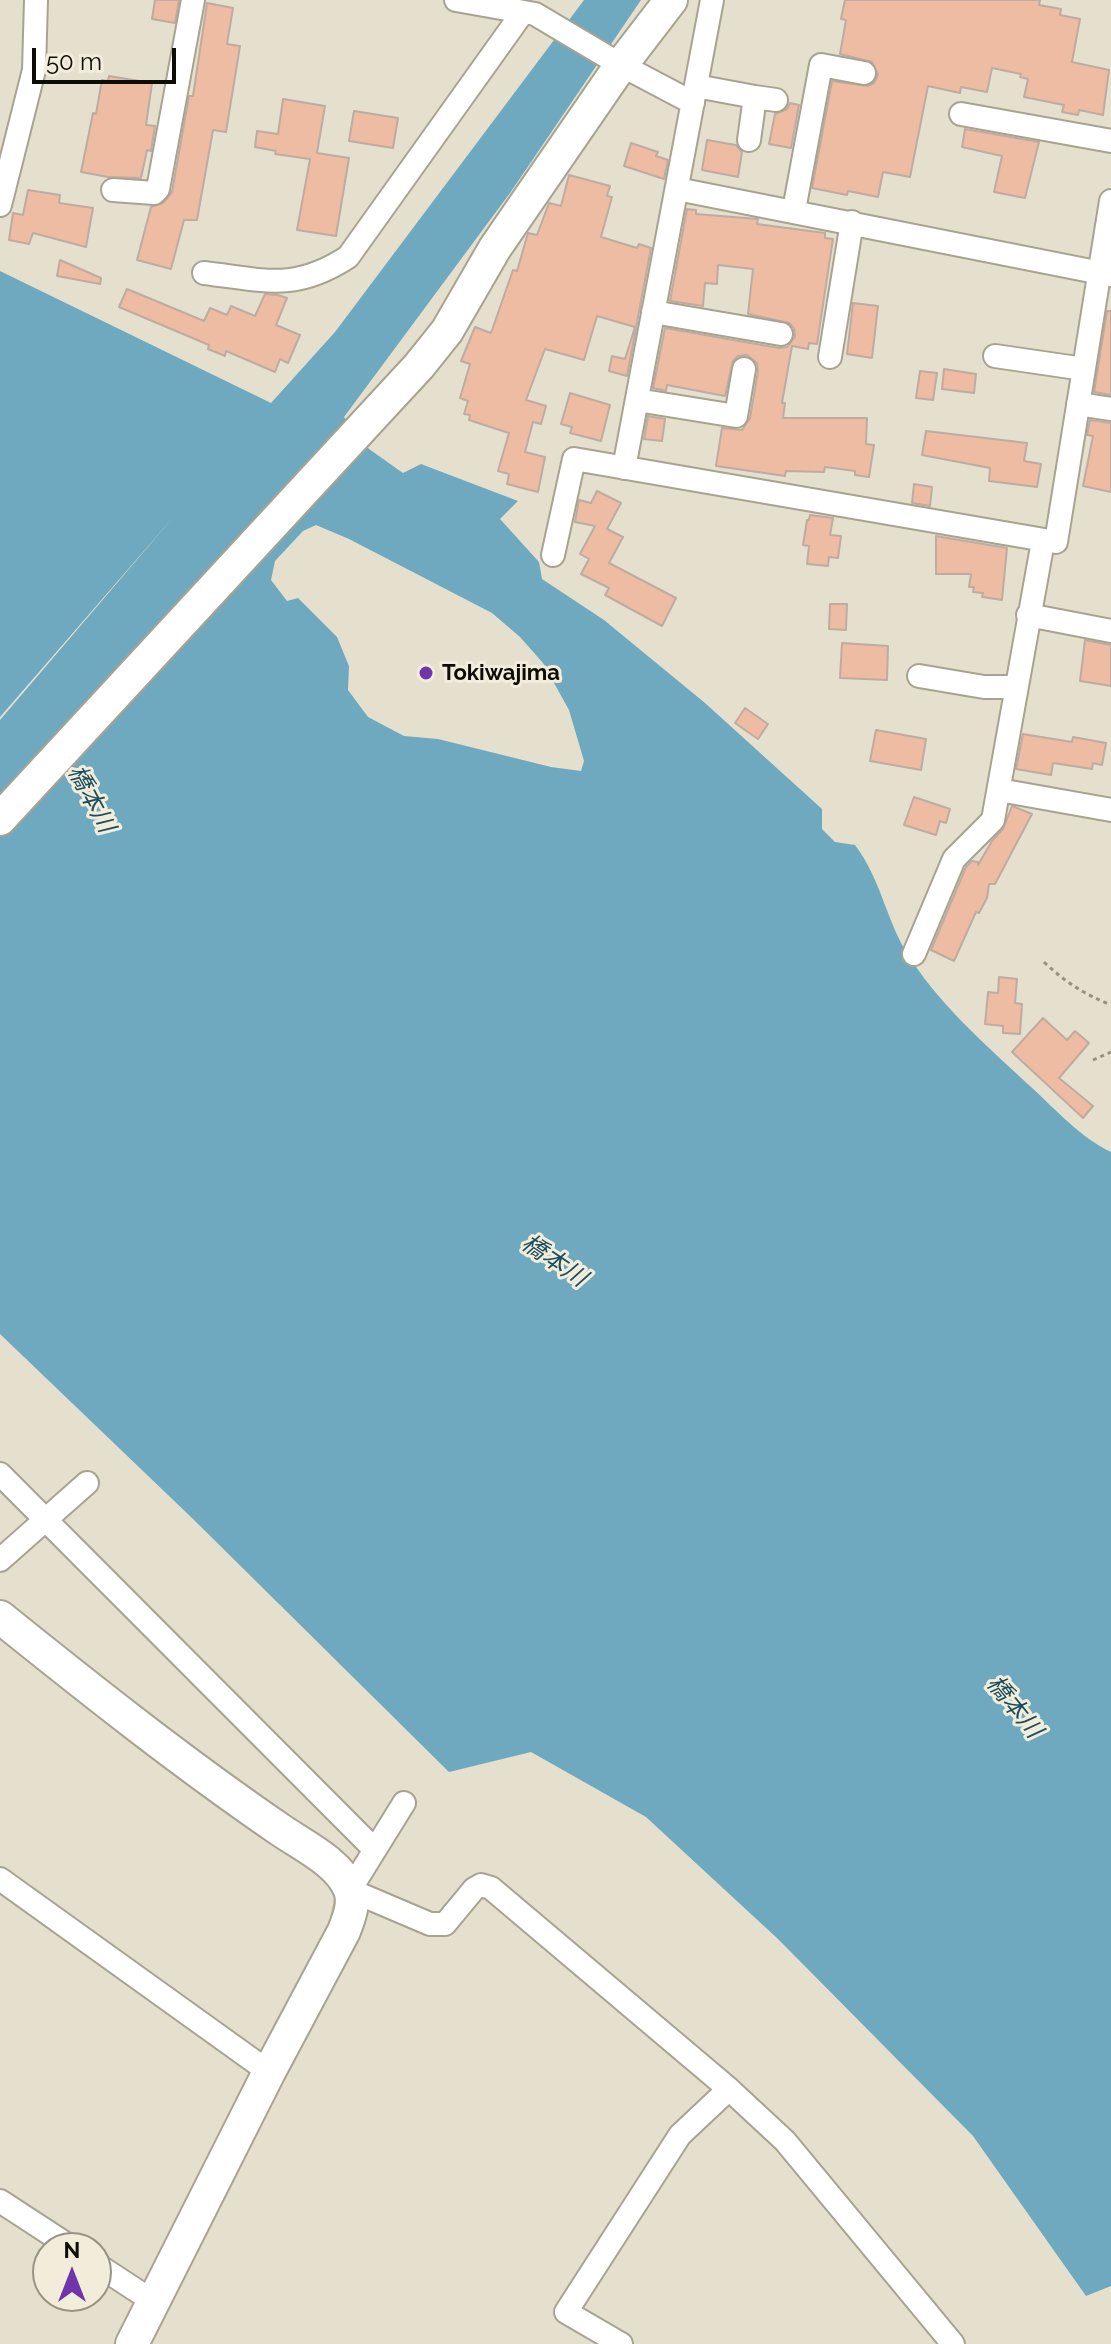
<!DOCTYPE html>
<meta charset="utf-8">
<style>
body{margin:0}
#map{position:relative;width:1111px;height:2344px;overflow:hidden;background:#e4e0cd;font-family:Raleway,sans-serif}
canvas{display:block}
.north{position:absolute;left:32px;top:2232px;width:80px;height:80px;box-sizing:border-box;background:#f2edda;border:2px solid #969385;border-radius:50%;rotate:0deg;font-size:22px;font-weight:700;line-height:32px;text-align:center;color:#0d0c06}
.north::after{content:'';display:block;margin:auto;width:28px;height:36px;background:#7035aa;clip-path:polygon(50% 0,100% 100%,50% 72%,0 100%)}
.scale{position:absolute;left:32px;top:48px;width:144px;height:36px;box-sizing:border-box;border:4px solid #0d0c06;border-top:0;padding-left:10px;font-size:24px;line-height:28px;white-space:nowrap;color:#0d0c06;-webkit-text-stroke:6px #f2edda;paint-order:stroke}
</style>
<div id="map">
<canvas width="1111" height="2344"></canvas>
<div class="north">N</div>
<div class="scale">50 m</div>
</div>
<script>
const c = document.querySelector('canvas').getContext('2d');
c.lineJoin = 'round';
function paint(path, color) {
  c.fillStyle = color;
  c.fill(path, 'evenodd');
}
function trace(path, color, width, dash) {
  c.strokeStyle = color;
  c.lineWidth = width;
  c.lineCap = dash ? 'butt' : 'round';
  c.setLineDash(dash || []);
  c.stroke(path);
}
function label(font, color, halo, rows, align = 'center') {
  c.font = font + ' Raleway,"Noto Sans JP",sans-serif';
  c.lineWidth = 6;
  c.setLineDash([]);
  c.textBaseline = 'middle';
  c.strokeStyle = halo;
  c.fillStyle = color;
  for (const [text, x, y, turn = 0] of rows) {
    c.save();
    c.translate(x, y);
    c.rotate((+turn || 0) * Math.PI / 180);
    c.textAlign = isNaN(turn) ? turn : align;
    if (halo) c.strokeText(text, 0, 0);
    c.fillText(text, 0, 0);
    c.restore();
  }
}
paint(new Path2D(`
 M584 0H641L510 193 344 417 369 449 403 473 421 464 518 501 500 519 539 562 542 579 604 620 705 703 822 809V829L835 842 855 845C880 878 885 915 905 950 937 1003 985 1044 1030 1086 1054 1108 1081 1138 1111 1152V2286L1086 2296 973 2136 778 1939 646 1817 531 1752 449 1772 192 1518 0 1334V720L176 514 0 717V271L271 403 335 332ZM316 525 349 539 492 613 520 637 543 663 569 710 584 761 581 771 551 767 438 739 404 736 368 717 348 690 349 666 337 637 298 598 287 601 271 580 275 561 303 531Z`), '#6fa9bf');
const building = new Path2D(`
 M155 0H179L175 23 152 19Z
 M845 0H1040L1039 5 1061 9 1060 15 1080 19 1072 62 1109 70 1103 115 1079 110 1078 115 1062 112 1064 105 1024 97 1028 79 1020 77 1021 74 992 68 987 92 961 87 960 93 928 86 910 177 883 172 878 197 848 191 847 195 812 188 832 81 868 86 874 83 878 75 872 62 840 54 846 20 841 19Z
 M207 3 233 8 227 44 240 46 226 132 213 130 197 220H184L171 269 137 260 151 207 163 203 172 192 189 96H193Z
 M109 76 152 83 146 125 155 126 151 151 147 150 141 178 108 177 81 172 93 113 96 114 102 80 108 81Z
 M283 99 325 106 317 153 349 158 336 236 297 230 310 159 275 154 276 151 255 147 257 131 278 134Z
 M790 103 799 105 791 148 769 144 775 114 787 109Z
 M354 111 398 118 393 148 349 141Z
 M965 129 1039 142 1025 198 994 192 1002 156 962 147Z
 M707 140 736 145 742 152 738 177 702 170Z
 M631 143 658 152 656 156 668 160 664 179 624 166Z
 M569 175 610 186 607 196 612 197 601 237 637 248 639 244 651 248 627 376 609 371 612 356 625 359 635 327 597 316 584 360 545 349 526 400 546 406 541 424 533 422 525 452 545 457 538 492 507 484 509 474 498 471 509 433 469 420 470 415 464 414 468 401 460 398 470 364 461 361 475 327 491 333 513 270 517 271 528 233 537 235 549 203 561 206Z
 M28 190 60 195 59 203 93 208 86 247 33 233 29 244 9 240 13 213 23 215Z
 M687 209 696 210V214L758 219 757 224 825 233V238L833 239 817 344 809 343 808 349 792 346 782 403H785L783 418H867L866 444 874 445 869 477 855 475V471L825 467 824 472 786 471 785 476 716 466 722 428 742 430 750 418 758 371 757 363 747 355 738 356 733 361 725 396 667 385 666 391 653 388 665 328 779 348 787 347 795 337 794 328 789 323 748 314 753 269 718 265 717 284 705 283 703 306 670 301Z
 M60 260 101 278 100 284 57 276Z
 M127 289 204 321 210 308 227 315 231 306 255 316 265 294 278 295 287 298 276 325 300 335 288 363 280 359 275 372 226 351 225 356 208 349 209 345 119 307Z
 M853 303 878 306 872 358 847 354Z
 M1107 311H1111V395L1094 392Z
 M944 369 976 374 974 393 942 389Z
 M920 371 937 373 933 400 916 398Z
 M570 393 610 405 601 441 570 433 572 427 561 424Z
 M648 416 665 419 662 441 644 439Z
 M1090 420 1111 423V492L1083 486 1093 436 1087 435Z
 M926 431 1027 443 1024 461 1041 464 1037 487 989 481 990 468 922 455Z
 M914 484 932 487 930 506 912 503Z
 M597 491 621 503 607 529 623 537 609 563 676 598 662 626 605 595 609 588 581 574 589 559 580 554 595 526 575 522 579 500 591 503Z
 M810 515 833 518 830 535 841 536 838 558 829 557 828 566 807 564 809 546 803 545 807 520H809Z
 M936 536 1007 548 1002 600 982 597 983 593 973 592 974 587H969L971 574H936Z
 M830 604H847L846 630 829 629Z
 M1085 640 1111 645V686L1080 681Z
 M842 643 888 646 887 680 840 678Z
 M745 708 768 724 758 739 735 723Z
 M876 730 926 739 921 770 870 761Z
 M1023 734 1072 742 1073 737 1106 743 1102 765 1093 763 1092 769 1053 763 1051 775 1016 769Z
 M914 797 950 809 946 823 940 821 936 835 904 825Z
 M1012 806 1032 814 995 884H989L987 898 979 913 976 912 954 961 931 950 966 867 972 861 978 862V865L992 841 1003 829Z
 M999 977 1017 979 1015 1003 1022 1004 1020 1034 1003 1033V1026L985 1024 988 992 998 993Z
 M1043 1018 1067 1040 1075 1031 1089 1043 1059 1078 1093 1106 1083 1118 1012 1052Z`);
paint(building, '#eebba3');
trace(building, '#beaba1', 2);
const street = new Path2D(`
 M456 0 535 14 621 65 693 103
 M696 86 755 97 749 140
 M755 97 776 100
 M961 114 1111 141
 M677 189 1111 275
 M113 190 154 193 158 189 193 0
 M0 205 34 70 36 0
 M794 210 821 65 864 73
 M204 273C264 280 294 292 348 257L523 12
 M653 312 781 334
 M995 356 1084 369
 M830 357 852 222
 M637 400 736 416 744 369
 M1078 404 1111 409
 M624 468 712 0
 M553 555 574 459 1056 542 1111 201
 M1028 615 1111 631
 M919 676 984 687H1016
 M999 790 1111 810
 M914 954 954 859 993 820 1043 541
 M0 1474 374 1849
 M0 1560 87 1483
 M404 1803 350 1890 430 1924H445L474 1889 481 1885 491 1888 729 2089 680 2135 566 2312 621 2344
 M0 1879 269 2072
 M729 2089 785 2141 953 2344
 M0 2201 72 2248
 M96 2264 154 2302`);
const secondary = new Path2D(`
 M0 819 419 366 447 331 495 248 621 65 671 0
 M0 1617C92 1691 184 1764 282 1831 304 1846 340 1863 350 1890 355 1903 349 1918 344 1931L269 2072 132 2344`);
trace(street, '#a8a391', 26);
trace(secondary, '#a8a391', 36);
trace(new Path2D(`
 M1044 962C1065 982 1084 994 1111 1005
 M1093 1060 1111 1052`), '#959284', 3, [4, 4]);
trace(street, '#fff', 22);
trace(secondary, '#fff', 32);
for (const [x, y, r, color] of [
 [426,673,8,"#7035aa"]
]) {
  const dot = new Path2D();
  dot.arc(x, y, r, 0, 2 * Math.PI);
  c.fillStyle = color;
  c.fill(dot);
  trace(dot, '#f2edda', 3);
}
label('bold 22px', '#0d0c06', '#f2edda', [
 ["Tokiwajima",442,673]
], 'left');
label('italic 24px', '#1c4d5e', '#f2edda', [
 ["橋本川",91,799,62],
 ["橋本川",554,1261,34],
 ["橋本川",1014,1707,51]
]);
</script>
